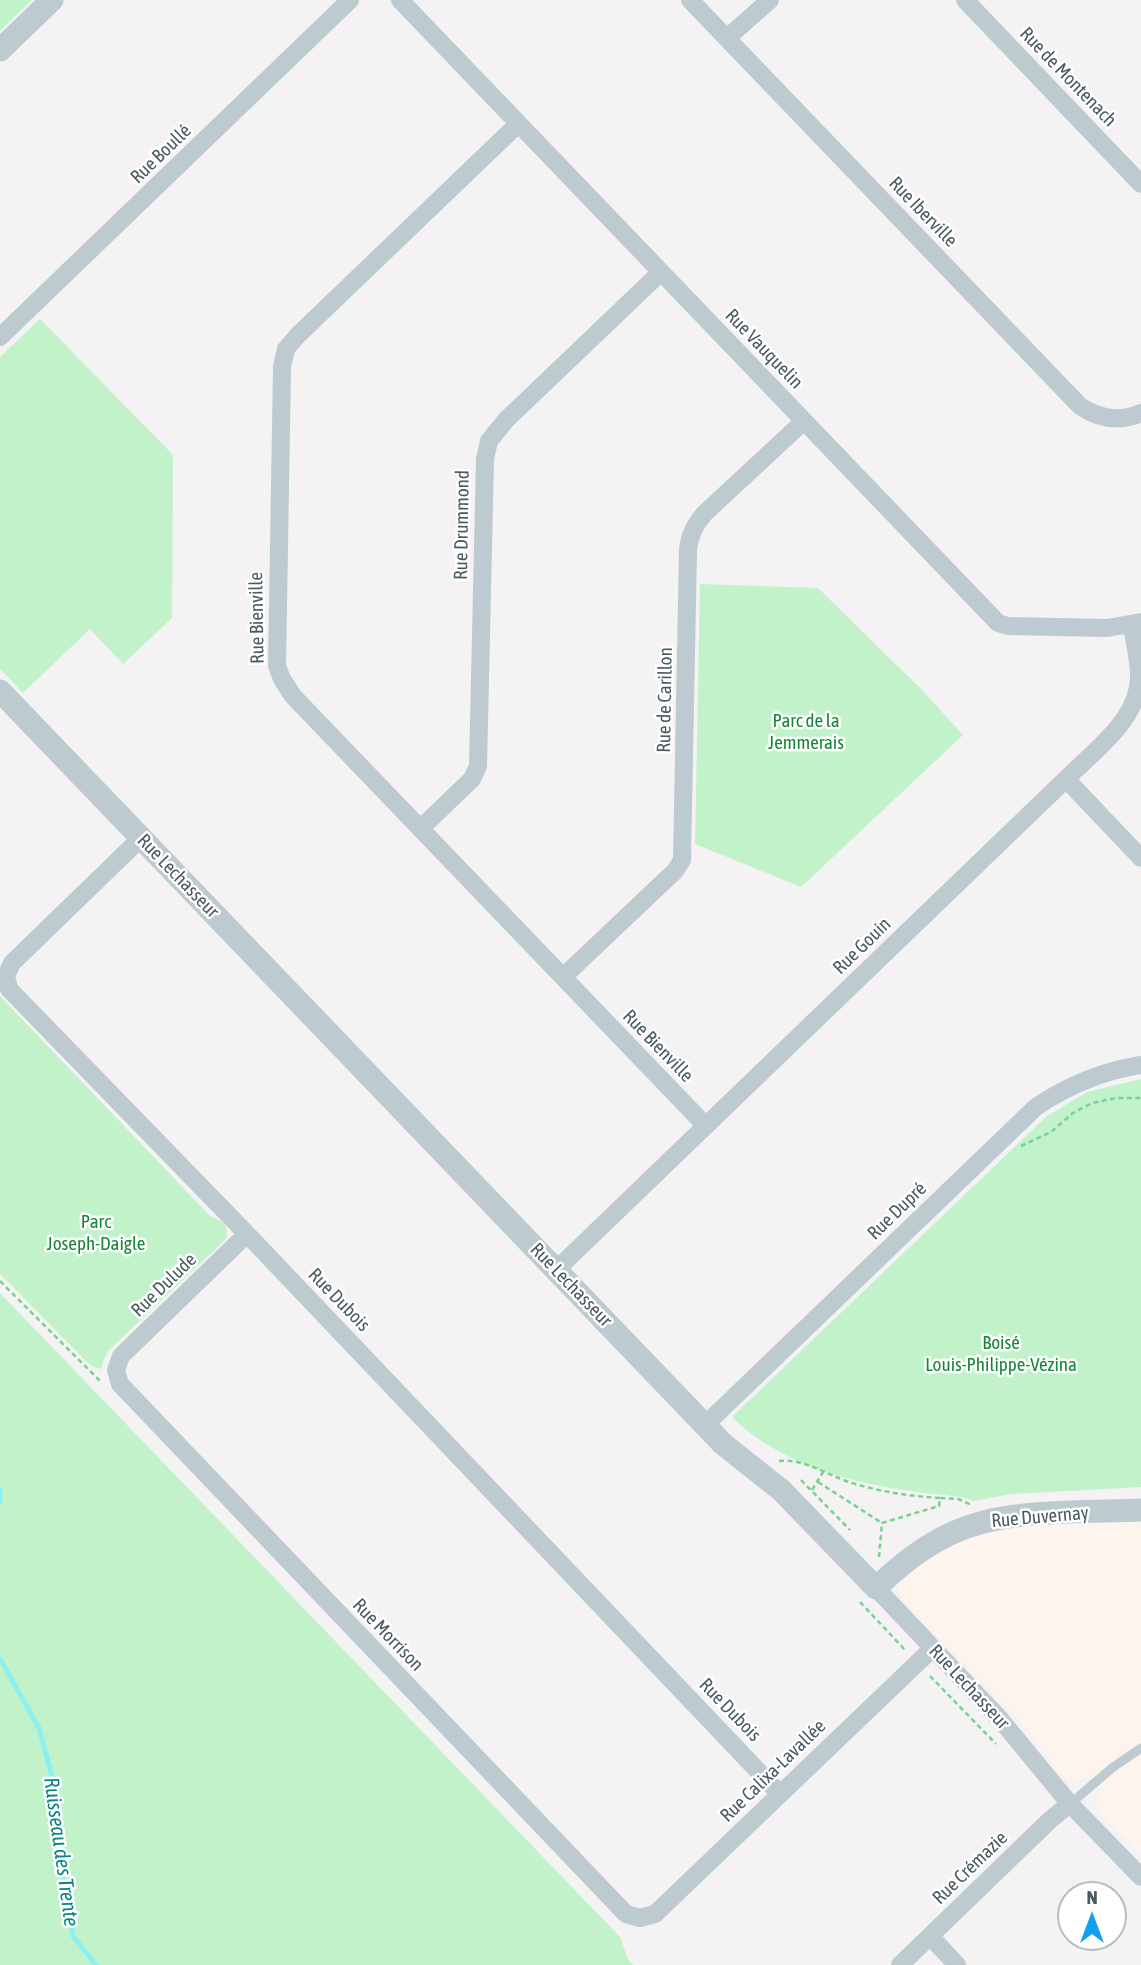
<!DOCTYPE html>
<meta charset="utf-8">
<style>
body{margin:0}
#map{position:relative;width:1141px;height:1965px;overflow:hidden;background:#f4f2f3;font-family:"Asap Condensed",sans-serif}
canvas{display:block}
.north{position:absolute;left:1057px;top:1881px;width:70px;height:70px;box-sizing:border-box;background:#fff;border:2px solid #b6bdc0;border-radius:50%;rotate:0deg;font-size:19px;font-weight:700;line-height:28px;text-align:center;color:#495a61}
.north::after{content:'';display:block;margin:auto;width:24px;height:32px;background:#149fed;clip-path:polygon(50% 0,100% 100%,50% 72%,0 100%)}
</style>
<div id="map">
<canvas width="1141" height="1965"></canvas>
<div class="north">N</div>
</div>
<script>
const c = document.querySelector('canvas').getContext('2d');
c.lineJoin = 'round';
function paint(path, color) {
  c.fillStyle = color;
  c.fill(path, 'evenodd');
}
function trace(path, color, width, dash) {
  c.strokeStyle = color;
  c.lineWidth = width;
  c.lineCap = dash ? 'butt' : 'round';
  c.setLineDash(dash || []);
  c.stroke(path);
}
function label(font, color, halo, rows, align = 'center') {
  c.font = font + ' "Asap Condensed",sans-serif';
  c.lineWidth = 5;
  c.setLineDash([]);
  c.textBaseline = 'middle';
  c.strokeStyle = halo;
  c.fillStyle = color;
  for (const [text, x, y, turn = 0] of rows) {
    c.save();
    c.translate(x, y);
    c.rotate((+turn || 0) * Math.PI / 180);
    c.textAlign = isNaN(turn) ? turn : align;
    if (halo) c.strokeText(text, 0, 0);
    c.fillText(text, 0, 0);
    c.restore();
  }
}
paint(new Path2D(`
 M1141 1519V1852L1095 1805 1097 1798 1105 1790 1089 1774 1078 1782 1066 1779 1018 1719 903 1600 897 1590 899 1579 923 1560 972 1536 1008 1527Z`), '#fdf5ed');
paint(new Path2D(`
 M0 0H32L0 31Z
 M40 319 173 455 172 618 123 664 90 629 23 693 0 669V357Z
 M700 584 818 588 923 691 963 735 801 887 695 844Z
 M0 996 209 1215C221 1222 230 1222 226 1239L109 1350 104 1359 101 1369 93 1367 86 1361 0 1274Z
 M1141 1079V1487L1011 1494 974 1501 962 1497C881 1489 793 1476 732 1417L1047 1116 1087 1092Z
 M0 1293 621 1938 627 1958 633 1965H0Z`), '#c1f2ca');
trace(new Path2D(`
 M0 1490V1501
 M0 1659 39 1728 57 1795 56 1843 73 1936 96 1965`), '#8cf0f0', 5);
trace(new Path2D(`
 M1021 1146 1051 1132 1073 1113 1092 1103 1116 1098H1141
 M0 1281 100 1381
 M779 1461C804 1458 829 1476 852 1483 881 1492 910 1496 940 1498
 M801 1480 850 1530
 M818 1482 882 1523
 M812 1490 823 1472
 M879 1557 882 1523 939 1506 940 1498 958 1499 972 1505
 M860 1602 906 1651
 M930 1676 996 1744`), '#77d292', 2.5, [5, 3.5]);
trace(new Path2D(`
 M1070 1804 1112 1768 1141 1748`), '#bdcacf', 9);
trace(new Path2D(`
 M400 0 998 623 1008 626 1107 628 1141 622
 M690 0 1080 406C1099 419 1120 422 1141 413
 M965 0 1141 184
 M727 38 770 0
 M518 124 298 335 286 349 282 367 277 666 282 679 293 696 705 1125
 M0 337 350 0
 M1066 779 1141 858
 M421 828 472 779 478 766 485 459 489 441 506 420 661 272
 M142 837 12 963 6 976 9 989 247 1234 780 1794
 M563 977 675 871 682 860 688 550C689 536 695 524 705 513L804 421
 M247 1234 121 1356 116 1370 120 1384 626 1914 640 1918 655 1914 933 1648
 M556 1270 1066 779C1093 752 1137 721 1139 679 1140 662 1134 642 1132 625
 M705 1425 1036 1107C1069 1085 1102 1071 1141 1065
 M876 1588 1000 1719 1070 1804 1141 1877
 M930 1936 957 1965
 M900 1965 1051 1819 1070 1804`), '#bdcacf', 18);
trace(new Path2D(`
 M0 50 52 0
 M0 691 723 1444 781 1490 876 1588C906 1559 939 1534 980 1523 1025 1510 1093 1512 1141 1510`), '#bdcacf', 23);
label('19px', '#495a61', '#fff', [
 ["Rue de Montenach",1068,77,46],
 ["Rue Boullé",161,154,-44],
 ["Rue Iberville",923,212,46],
 ["Rue Vauquelin",764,349,46],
 ["Rue Drummond",462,525,-89],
 ["Rue Bienville",257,618,-91],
 ["Rue de Carillon",665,700,-89],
 ["Rue Lechasseur",178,876,46],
 ["Rue Gouin",862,946,-44],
 ["Rue Bienville",658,1046,46],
 ["Rue Dupré",897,1211,-44],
 ["Rue Dulude",164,1285,-44],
 ["Rue Lechasseur",571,1285,46],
 ["Rue Dubois",339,1300,46],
 ["Rue Duvernay",1040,1517,-5],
 ["Rue Morrison",388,1635,46],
 ["Rue Lechasseur",969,1687,47],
 ["Rue Dubois",730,1710,46],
 ["Rue Calixa-Lavallée",773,1771,-44],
 ["Rue Crémazie",970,1868,-44]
]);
label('19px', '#148836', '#fff', [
 ["Parc de la",806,721],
 ["Jemmerais",806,743],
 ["Parc",96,1222],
 ["Joseph-Daigle",96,1244],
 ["Boisé",1001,1343],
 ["Louis-Philippe-Vézina",1001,1365]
]);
label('italic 21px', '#0a8484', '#fff', [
 ["Ruisseau des Trente",61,1852,82]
]);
</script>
